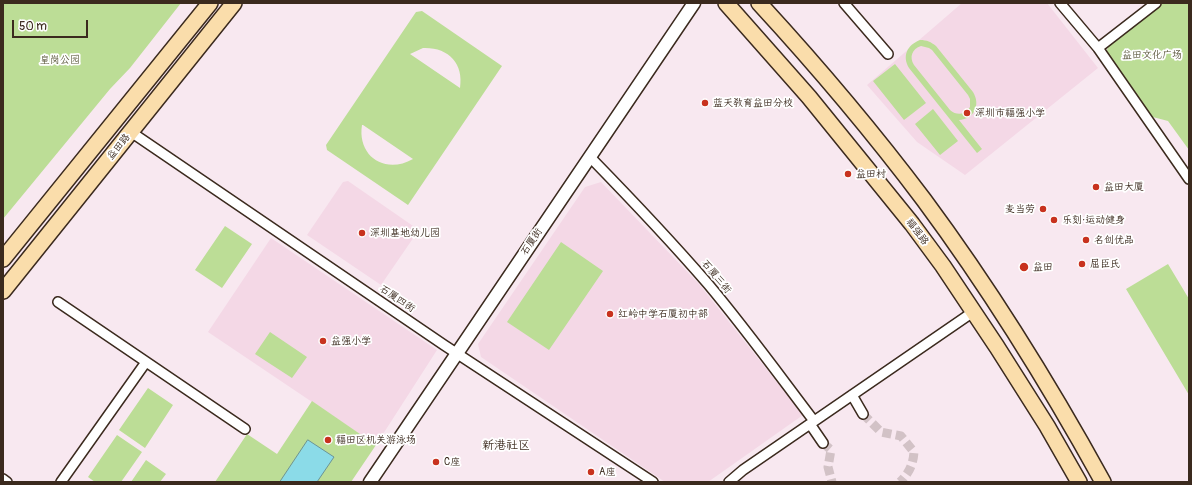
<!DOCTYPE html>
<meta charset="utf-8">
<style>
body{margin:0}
#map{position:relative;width:1192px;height:485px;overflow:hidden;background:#f8e8f0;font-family:Pangolin,sans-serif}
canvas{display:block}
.frame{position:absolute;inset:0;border:4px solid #3b2a1e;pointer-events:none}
.scale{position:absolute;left:12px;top:20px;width:76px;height:18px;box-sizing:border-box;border:2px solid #3b2a1e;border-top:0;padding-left:5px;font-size:12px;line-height:14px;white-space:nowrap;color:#3b2a1e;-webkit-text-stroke:3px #fff;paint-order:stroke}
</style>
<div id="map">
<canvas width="1192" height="485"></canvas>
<div class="frame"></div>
<div class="scale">50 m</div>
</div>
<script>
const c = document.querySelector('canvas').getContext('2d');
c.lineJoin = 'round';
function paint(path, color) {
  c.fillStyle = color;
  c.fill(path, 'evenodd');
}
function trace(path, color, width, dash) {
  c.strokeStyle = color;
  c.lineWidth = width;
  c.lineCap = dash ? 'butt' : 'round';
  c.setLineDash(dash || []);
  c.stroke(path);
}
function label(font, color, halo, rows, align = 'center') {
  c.font = font + ' Pangolin,"LXGW WenKai TC",sans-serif';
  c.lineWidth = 3.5;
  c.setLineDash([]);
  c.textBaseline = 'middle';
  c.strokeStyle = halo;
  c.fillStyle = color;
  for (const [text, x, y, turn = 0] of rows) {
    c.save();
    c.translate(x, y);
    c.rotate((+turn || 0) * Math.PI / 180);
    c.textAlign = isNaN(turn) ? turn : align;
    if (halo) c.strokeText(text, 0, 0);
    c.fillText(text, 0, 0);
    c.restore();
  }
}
paint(new Path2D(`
 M962 3H1047L1098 68 965 175 917 142 867 85Z
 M348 181 416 228V234L381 285 307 235 343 182Z
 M601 182 699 284 803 415 708 482H665L481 357 478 344 585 187Z
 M271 238 437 350 376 445 208 332Z`), '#f4d8e6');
paint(new Path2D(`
 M3 3H181L130 68 110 89 3 219Z
 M1161 3H1189V150L1168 121 1149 116 1107 55V50L1109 42Z
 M422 11 502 66 408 205 327 150 326 145 416 12ZM423 48C448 47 464 63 460 88L410 54ZM362 125H363L413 159C385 175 357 156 362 125Z
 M920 40C927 40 931 42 936 46L973 92C981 105 974 119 959 120L982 149 977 153 909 68C902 56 907 45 920 40ZM921 46 929 48 932 50 968 95 970 99V107C965 115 957 116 950 110L914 65C909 57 912 49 921 46Z
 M895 64 926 103 904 120 873 81Z
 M933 109 958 141 940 155 915 124Z
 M225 226 252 244 222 288 195 270Z
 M561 242 603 271 549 350 507 322Z
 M1168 264 1189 299V395L1126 289Z
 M270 332 307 357 292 378 255 354Z
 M148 388 173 405 145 448 119 430Z
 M312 401 376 445 351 482H215L247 434 277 454Z
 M117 435 142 452 121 482H95L88 477Z
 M146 460 166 474 160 482H131Z`), '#bcdd96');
const water = new Path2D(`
 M308 440 334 457 317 482H280Z`);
paint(water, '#8bdbe8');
trace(water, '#6b9497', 1);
trace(new Path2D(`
 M863 414 881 432 901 436 914 452C913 465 909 473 900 482
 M823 443 831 450 828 467 832 482`), '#d2c2c6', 9, [9, 4.5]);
const minor = new Path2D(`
 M844 3 888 54
 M1060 3 1098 48 1189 179
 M1098 48 1156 3
 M131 132 444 345 653 482
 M590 157C630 198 670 240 708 284 745 328 779 375 814 421
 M58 302 245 429
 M852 395 863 414
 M810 424 823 443
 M3 479 7 482
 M61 482 146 362
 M729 482 743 470 973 312`);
const tertiary = new Path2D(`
 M370 482 694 3`);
const primary = new Path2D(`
 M726 3 809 97 912 224 943 266 997 347 1047 426 1079 482
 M759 3C817 66 872 131 924 200 990 289 1049 384 1103 482
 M3 259 210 3
 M3 291 234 3`);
trace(minor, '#3b2a1e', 12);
trace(tertiary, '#3b2a1e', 15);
trace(primary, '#3b2a1e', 18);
trace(minor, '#fff', 9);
trace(tertiary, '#fff', 12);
trace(primary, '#faddab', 15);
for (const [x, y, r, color] of [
 [705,103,4,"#c8321e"],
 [967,113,4,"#c8321e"],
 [848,174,4,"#c8321e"],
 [1096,187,4,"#c8321e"],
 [1043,209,4,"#c8321e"],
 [1054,220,4,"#c8321e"],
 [362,233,4,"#c8321e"],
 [1086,240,4,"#c8321e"],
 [1082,264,4,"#c8321e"],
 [1024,267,5,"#c8321e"],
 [610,314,4,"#c8321e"],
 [323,341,4,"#c8321e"],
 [328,440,4,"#c8321e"],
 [436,462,4,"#c8321e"],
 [591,472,4,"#c8321e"]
]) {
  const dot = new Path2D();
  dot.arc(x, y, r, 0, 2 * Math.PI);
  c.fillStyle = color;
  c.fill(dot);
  trace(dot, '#fff', 1.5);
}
label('10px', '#5b573c', '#fff', [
 ["益田文化广场",1152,55],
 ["皇岗公园",60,60]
]);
label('10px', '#3b2a1e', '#fff', [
 ["蓝天教育益田分校",713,103],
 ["深圳市福强小学",975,113],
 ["益田村",856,174],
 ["益田大厦",1104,187],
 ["麦当劳",1035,209,"right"],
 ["乐刻·运动健身",1062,220],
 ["深圳基地幼儿园",370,233],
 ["名创优品",1094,240],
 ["屈臣氏",1090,264],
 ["益田",1033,267],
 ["红岭中学石厦初中部",618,314],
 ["益强小学",331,341],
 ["福田区机关游泳场",336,440],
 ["C座",444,462],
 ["A座",599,472]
], 'left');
label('10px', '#3b2a1e', '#fff', [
 ["益田路",119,147,-51],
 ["福强路",917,232,53],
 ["石厦街",532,242,-56],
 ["石厦三街",716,277,50],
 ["石厦四街",397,299,34]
]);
label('12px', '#3b2a1e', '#fff', [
 ["新港社区",506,446]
]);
</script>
